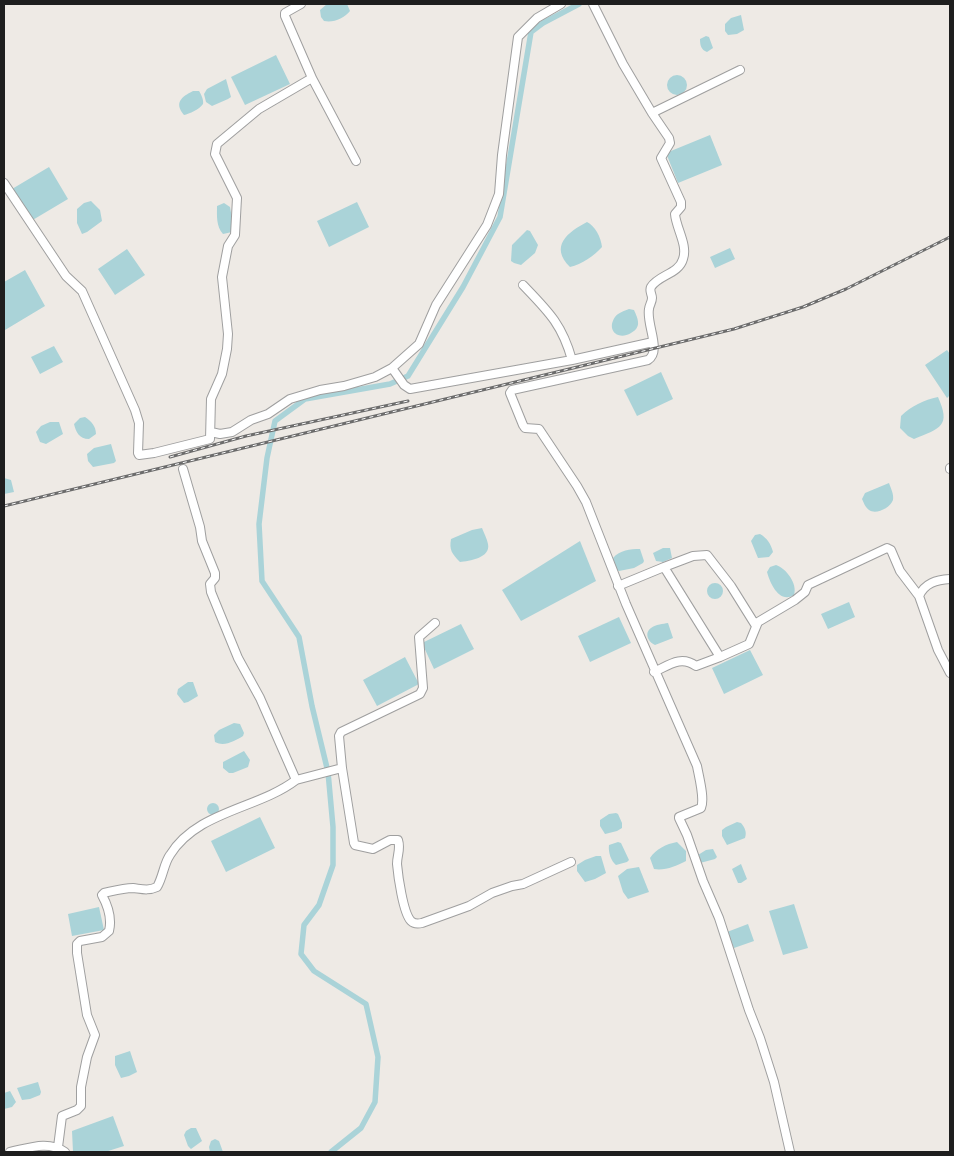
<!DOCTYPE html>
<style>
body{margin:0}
#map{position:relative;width:954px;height:1156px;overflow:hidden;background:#eeeae5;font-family:"Work Sans",sans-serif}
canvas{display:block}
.frame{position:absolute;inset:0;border:5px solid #1e1e1e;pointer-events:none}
</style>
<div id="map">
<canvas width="954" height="1156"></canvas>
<div class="frame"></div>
</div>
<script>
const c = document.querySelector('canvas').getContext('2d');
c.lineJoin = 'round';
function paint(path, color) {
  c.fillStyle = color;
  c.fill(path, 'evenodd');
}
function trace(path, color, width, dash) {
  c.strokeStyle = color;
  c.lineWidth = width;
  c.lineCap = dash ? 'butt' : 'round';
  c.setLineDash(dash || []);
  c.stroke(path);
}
paint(new Path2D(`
 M327 4H347L350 11C344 18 334 23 324 21L321 17 320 10Z
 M741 15 744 30 737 34 728 35 725 31V24L731 18Z
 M706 36 709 37 713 48 707 52C701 50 700 45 700 39Z
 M276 55 290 84 245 105 231 77Z
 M667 85a10 10 0 1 1 20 0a10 10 0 1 1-20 0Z
 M226 79 231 97 228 99 212 106 206 102 204 94 207 89Z
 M193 91H199C201 94 204 100 203 104 200 109 189 114 184 115 174 103 181 97 193 91Z
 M710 135 722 165 678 183 666 153Z
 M49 167 68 199 31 221 12 189Z
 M91 201 100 210 102 221 87 232 82 234 77 223V209L84 203Z
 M357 202 369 227 329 247 317 221Z
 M224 203 230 207 232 218V232L223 234C216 226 217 216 217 206Z
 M587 222C595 226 601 237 602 247 594 256 582 264 570 267 549 246 568 232 587 222Z
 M527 230 530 231 538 245 535 253 521 265 514 263 511 261 512 245Z
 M730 248 735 259 715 268 710 257Z
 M127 249 145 275 115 295 98 269Z
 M25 270 45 306 5 330 4 282Z
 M629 309 634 310C638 319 642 327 631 333 618 341 606 330 615 317 618 313 624 311 629 309Z
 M54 346 63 362 40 374 31 357Z
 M947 350 950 354V395L947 398 925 365Z
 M661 372 673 399 637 416 624 390Z
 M938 397C951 426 941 428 914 439L908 436 900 428 901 416C911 406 924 400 938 397Z
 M85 417C91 421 96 426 96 434L89 439C79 439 76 432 74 424L80 418Z
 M50 422H59L63 434 46 444 40 442 36 432 41 426Z
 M111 444 116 461 114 463 93 467 88 461 87 454 94 448Z
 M4 478 11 480 14 492 4 494Z
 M889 483C891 489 894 494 893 500 890 508 876 515 869 510 865 507 864 503 862 499L865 493Z
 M482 528C484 533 487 539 488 544 491 558 469 561 460 562 452 554 449 550 451 539L472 530Z
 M760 534C767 538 771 544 773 552L769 557 758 558 751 541 755 535Z
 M580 541 596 581 521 621 502 590Z
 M663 548H670L672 558 663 562 656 561 653 553Z
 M640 549 644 561 643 563 634 568 619 571 617 570 613 558C620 550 630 549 640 549Z
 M776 565C786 568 798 584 794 595 779 604 770 583 767 572L770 567Z
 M707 591a8 8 0 1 1 16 0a8 8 0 1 1-16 0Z
 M849 602 855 617 828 629 821 614Z
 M619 617 631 643 590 662 578 636Z
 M668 623 673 638 655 645C648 642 644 633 651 628 656 624 663 624 668 623Z
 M461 624 474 649 434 669 422 643Z
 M750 650 763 675 724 694 712 668Z
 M405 657 419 684 377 706 363 680Z
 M188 682H193L198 696 188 702 184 703 177 694 178 689Z
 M234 723 240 724 244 733 243 736C235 741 224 747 215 742L214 735 219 730Z
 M244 751 250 760 248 767 233 773H229L223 768V762Z
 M207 809a6 6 0 1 1 12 0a6 6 0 1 1-12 0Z
 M616 813 618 814 622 823V828L617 831 605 834 600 826V820L609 814Z
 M260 817 275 848 226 872 211 841Z
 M737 822 741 823C745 828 747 832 745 838L727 845 722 836V830L726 827Z
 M618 842 621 843 629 860 627 862 616 865C611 861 608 852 609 845Z
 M677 842 686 851V861C677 866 664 871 654 869L650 858C656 849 666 844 677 842Z
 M713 849 717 857 715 859 700 863 698 855 706 850Z
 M596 856H601L606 873 595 879 585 882 577 871V865L585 860Z
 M741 864 747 879 741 883H738L732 869Z
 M639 867 649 892 628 899 623 892 618 876 627 869Z
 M794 904 808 948 783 955 769 911Z
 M99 907 104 930 72 936 68 914Z
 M748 924 754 941 734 948 727 932Z
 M130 1051 137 1072 129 1076 121 1078 115 1065V1056Z
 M38 1082 41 1092 40 1095 30 1099 22 1100 17 1088Z
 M10 1091 16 1102 12 1107 4 1109V1093Z
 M113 1116 124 1146 105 1152H73L72 1131Z
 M191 1128H196L202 1141 191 1149 188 1146 184 1135 186 1131Z
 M215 1139 219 1141 223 1152H210L209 1147 211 1141Z`), '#aad3d8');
trace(new Path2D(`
 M331 1152 361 1128 375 1102 378 1057 366 1004 314 971 301 954 304 925 319 905 333 865V827L328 772 312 706 299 637 262 581 259 524 267 458 275 421 305 399 390 384 408 376 463 287 500 217 531 32 543 23 579 4`), '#aad3d8', 5.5);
const minor = new Path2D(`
 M593 4 623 64 652 113 669 138 670 143 661 158 681 202V207L675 214C676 228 688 245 683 259 679 274 658 275 651 287 649 291 652 294 652 298 652 302 649 306 649 309 646 324 662 351 648 360L512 390 510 393 523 425 525 428 539 429 577 486 586 502 626 604 697 766C699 777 705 799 701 808L679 817V818L687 835 703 881 719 918 749 1010 760 1038 774 1082 790 1152
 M312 78 356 161
 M652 113 740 70
 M4 183 66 276 82 291 135 410 139 423 138 453 139 455 154 453 210 439 211 399 222 374 227 349 228 334 222 277 228 246 235 235 237 198 215 154 217 144 259 109 312 78 285 16V13L301 4
 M523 285C548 311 562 324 572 360L653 342
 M392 368 404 385 410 389 572 360
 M211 432 220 434 232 432 251 420 268 414 290 399 320 390 344 386 375 377 392 368 419 344 436 305 487 225 499 194 502 155 518 37 537 18 561 4
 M950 468V469
 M664 567 693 556 707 555 731 586 756 626
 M950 579C936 580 925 583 919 596L938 650 950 673
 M618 586 664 567 720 657 749 644 758 622 795 600 805 592 808 585 887 548 891 550 900 571 919 596
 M654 672C669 665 681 655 696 666L720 657
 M342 768 354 843 355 845 373 849 390 840H398C401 849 397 855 397 864 398 875 403 913 411 921 414 924 418 924 422 923L469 906 492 893 512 886 523 884 571 862
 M296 780 342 768 339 736 341 732 420 694 423 688 419 637 435 623
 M58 1147 62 1116 77 1110 81 1106V1087L87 1057 95 1035 87 1015 77 953V944L80 941 102 937 109 931C112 919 108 906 102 895L104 893C113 891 123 888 133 888 142 889 148 891 157 887 163 877 164 863 170 855 197 811 258 809 296 780L260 698 238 658 211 592 210 584 215 578V573L202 541 200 527 183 469
 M10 1152C29 1148 48 1140 65 1152`);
trace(minor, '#9f9f9f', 10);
trace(minor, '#fff', 8);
const rail = new Path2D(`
 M170 457 246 436 408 401
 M4 506 734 329 803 307 846 289 950 237`);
trace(rail, '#6c6c6c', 3);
trace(rail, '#fff', 1, [4]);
</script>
